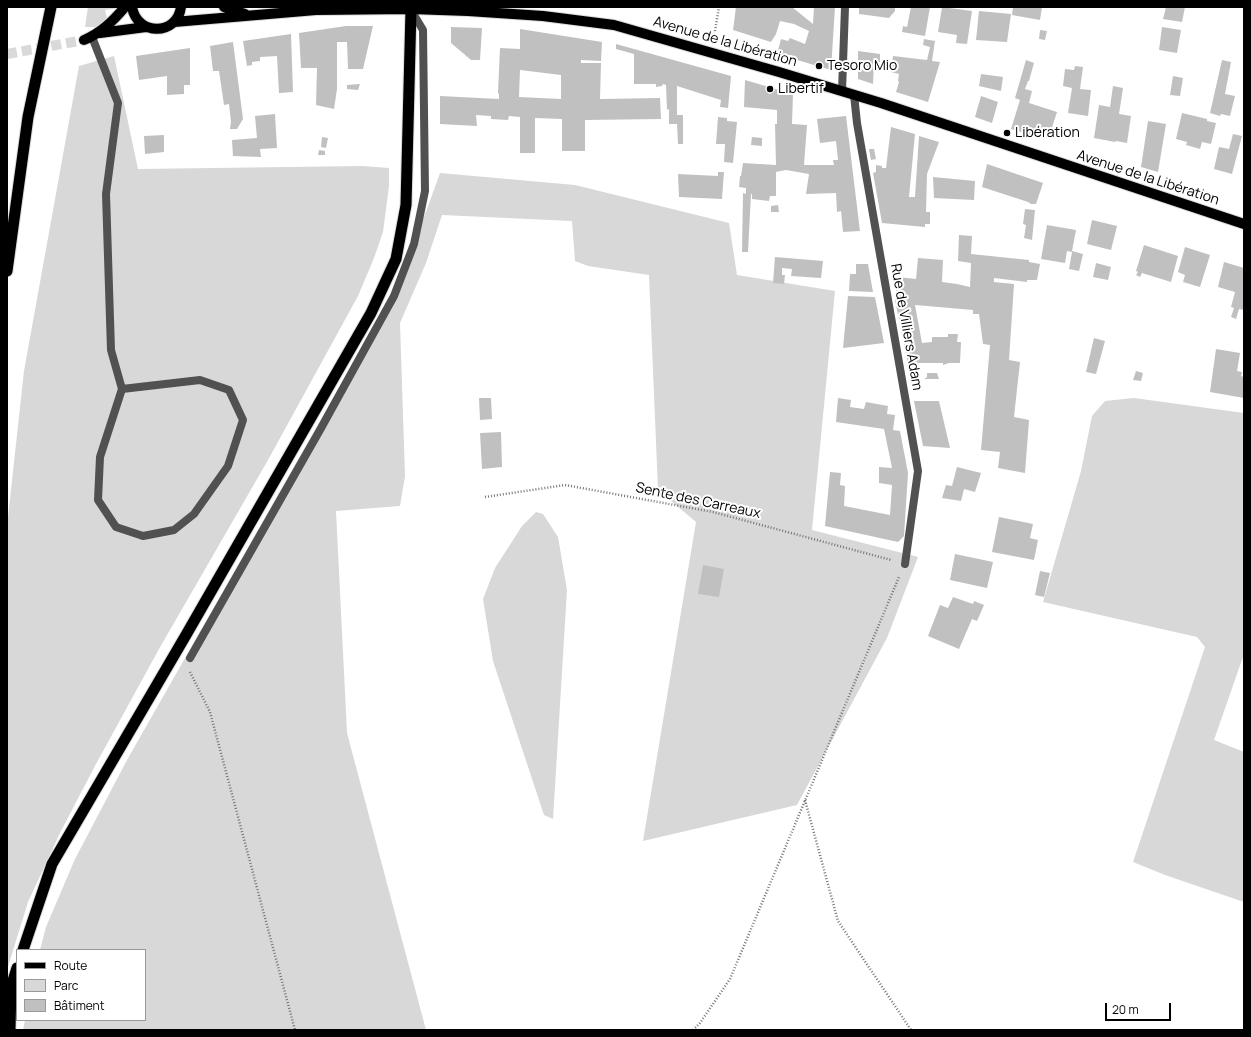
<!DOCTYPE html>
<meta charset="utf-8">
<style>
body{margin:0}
#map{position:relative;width:1251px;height:1037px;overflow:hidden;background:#fff;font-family:Manrope,sans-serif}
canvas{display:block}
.frame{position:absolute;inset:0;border:8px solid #000;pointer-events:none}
.legend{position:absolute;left:16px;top:949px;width:130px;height:72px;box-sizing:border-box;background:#fff;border:1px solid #999;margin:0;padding:5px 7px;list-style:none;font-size:12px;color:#000}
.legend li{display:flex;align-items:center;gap:8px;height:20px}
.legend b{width:20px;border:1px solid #999}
.scale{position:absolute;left:1105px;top:1003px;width:66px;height:18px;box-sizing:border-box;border:2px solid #000;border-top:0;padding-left:5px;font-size:12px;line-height:14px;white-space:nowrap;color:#000;-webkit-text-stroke:3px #fff;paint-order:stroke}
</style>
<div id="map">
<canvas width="1251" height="1037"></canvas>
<div class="frame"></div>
<ul class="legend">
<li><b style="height:5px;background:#000"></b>Route</li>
<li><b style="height:11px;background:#d8d8d8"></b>Parc</li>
<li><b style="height:11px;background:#c0c0c0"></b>Bâtiment</li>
</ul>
<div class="scale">20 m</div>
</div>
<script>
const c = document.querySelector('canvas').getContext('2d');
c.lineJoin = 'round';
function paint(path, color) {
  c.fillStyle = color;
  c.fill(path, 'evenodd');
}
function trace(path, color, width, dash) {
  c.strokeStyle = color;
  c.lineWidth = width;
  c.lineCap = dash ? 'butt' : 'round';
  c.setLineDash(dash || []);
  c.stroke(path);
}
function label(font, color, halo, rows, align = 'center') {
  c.font = font + ' Manrope,sans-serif';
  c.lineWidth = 4;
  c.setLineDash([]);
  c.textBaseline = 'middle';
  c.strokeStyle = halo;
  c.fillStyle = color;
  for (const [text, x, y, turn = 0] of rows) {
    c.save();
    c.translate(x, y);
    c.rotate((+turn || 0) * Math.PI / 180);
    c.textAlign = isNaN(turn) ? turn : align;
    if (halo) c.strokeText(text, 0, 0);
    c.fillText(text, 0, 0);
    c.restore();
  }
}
paint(new Path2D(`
 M88 7H128L105 10 109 27H85Z
 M114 56 138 169 363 166 389 168V186L383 232 374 258 358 296 268 460 159 649 96 764 60 833 28 902 7 970V526L24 371 79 66Z
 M440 173 575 185 729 223 737 275 835 291 812 530 918 557 887 638 797 805 643 841 696 522 658 490 649 275 588 266 575 261 572 221 442 215 426 263 400 323 405 476 400 506 336 511 347 733 426 1030H23L25 1020H145V950H40L46 927 75 859 127 760 391 296 427 209Z
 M1134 398 1244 413V654L1214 740 1244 752V902L1165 875 1133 862 1205 647 1197 637 1043 602 1081 471 1092 416 1105 401Z
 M536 512 543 514 558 537 567 590 553 819 544 815 493 661 483 599 495 568 522 526Z`), '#d8d8d8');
paint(new Path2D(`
 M736 7H792L813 24 814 7H835L831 70 777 54 781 39 788 41 790 38 805 44 809 31 794 24 780 21 776 34 771 42 733 30Z
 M859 7H895V11L889 18 859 14Z
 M911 7H930L925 36 902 32 903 26 907 27Z
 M942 7 972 11 967 44 956 43 957 35 938 32Z
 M1013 7H1042L1040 20 1012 15Z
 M1166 7H1185L1182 22 1163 19Z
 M979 11 1011 14 1007 42 976 40Z
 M346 26H373L363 69H348L347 42H337V89L334 109 316 105 317 68H301L299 33Z
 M451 27 482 28 480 60H471L451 43Z
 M1162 27 1181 30 1177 53 1159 50Z
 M520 29 602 42 601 61 581 60V63H601L600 99 660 98 661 119 585 120V151H562V119L535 118V153H520V117L509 116 508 120 491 119V116L476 115 477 126 440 124V96L499 99V94L498 93 500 48 520 49ZM520 70 561 75V99L519 97Z
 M1040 30 1047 31 1045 40 1039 39Z
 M291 34 293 92 279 93 277 56 260 57V61L252 62V65L247 66 243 41Z
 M924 39 935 41 932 61 940 62 928 102 896 92 899 82 898 81 899 74 891 72 893 56 927 60 930 47 923 45Z
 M233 42 243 119 237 129H230L231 122 229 104 224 105 219 71H213L210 46Z
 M616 44 731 76 728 108 720 107 721 100 677 86V115H683V144H678L677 124H669V109L667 110 666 85 663 84 662 86 656 87V84H634V54L616 49Z
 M190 48V85H184V94L167 95V76L139 80 136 56Z
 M858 51 880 54V62H874L873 84 858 79Z
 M1026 60 1034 63 1029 81H1028L1025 89 1032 91 1029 103 1057 112 1049 137 1035 133 1034 136 1011 129 1020 100 1015 98Z
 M1222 60 1231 62 1225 94 1235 96 1230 116 1221 114 1220 116 1210 113Z
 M1075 66 1083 67 1080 89 1091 90 1088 116 1068 113 1072 88 1063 86 1065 69 1074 70Z
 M981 74 1003 77 1001 91 979 86Z
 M1173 76 1183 78 1180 96 1170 95Z
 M745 80 793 94 792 124 807 125 804 165H834L833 160H838L836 141 820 143 817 119 846 116 860 231 843 232 841 211 837 212 836 193 806 194 809 174 786 170 776 172V196H770L769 201 752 199V194H751L748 252H742L743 193 746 194V188L739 187 740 176H741L743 163 776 165 775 124H777V110L744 107Z
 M360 84 358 90 347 89V85Z
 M1113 86 1123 88 1119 114 1131 116 1127 143 1116 141 1115 142 1094 138 1099 105 1110 107Z
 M981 96 998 102 992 123 975 117Z
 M1182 113 1207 119V121L1216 123 1211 144 1202 142 1200 149 1186 145 1187 142 1176 139Z
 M275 114 277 148 260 149 261 157 233 156 232 140 257 138 255 116Z
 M718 117 727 118V121L737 122 733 163 724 162 725 144H716Z
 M1148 121 1166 124 1158 172 1141 167Z
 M891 127 915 134 909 197H915L919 136 939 142 927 174 926 212H930V224H925V227L882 223 873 173 876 172V165L882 166V168H886Z
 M1233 134 1242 136 1232 174 1214 169 1219 147 1229 149Z
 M164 135V152L145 154 144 136Z
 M322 137 328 138 326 148 321 147Z
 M752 137 762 138V146L751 145Z
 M869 149H874L876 159 871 160Z
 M319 150 325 151V155H318Z
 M987 164 1043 183 1036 204H1031L1028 202 982 187Z
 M718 172H724L722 199 679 197 678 174 718 176Z
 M933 177 975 181 974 200 934 198Z
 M778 205 779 212H771V206Z
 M1025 209 1035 210 1032 240 1024 238 1026 225 1023 224Z
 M1092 220 1117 226 1111 250 1087 244Z
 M1047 225 1076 230 1072 251 1083 254 1079 271 1069 269 1072 252 1067 251 1065 263 1041 259Z
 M959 235 972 236 971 254 1029 260V262L1040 264 1037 280H1027V282L994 278V282L1014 284 1009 360 1020 362 1014 417 1029 420 1025 473 998 468 1000 452 981 450 990 345 983 344 979 314H973V310L915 305 922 343 932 342V337H948V334H958L957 342H961L960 363H949L943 365V363H908L895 300 898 277 916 279 918 258 943 260 942 282 957 284 970 287 971 263 958 261Z
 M1144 245 1178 256 1171 282 1142 273 1140 277 1136 275 1138 272 1136 271Z
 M1185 247 1210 255 1200 287 1183 282 1185 275 1178 272Z
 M775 257 823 261 821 278 791 276 792 269 782 268V275H785L784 284 773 283Z
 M1224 262 1244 268V310L1239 309 1236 319 1231 317 1234 308 1231 307 1235 292 1218 287Z
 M1096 263 1111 267 1108 280 1093 277Z
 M856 264H868L873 292 849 291 850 274H856Z
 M848 296 875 297 884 343 843 348Z
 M1094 338 1105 341 1096 374 1086 372Z
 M1216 349 1240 353 1237 371 1242 372 1241 376 1244 377V398L1210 392Z
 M1136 371 1143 373 1141 381 1133 380Z
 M927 373H937L939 379H924L927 377Z
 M479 398H491L492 419 480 420Z
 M838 398 851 400 850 407 864 409 866 402 888 406 887 414 895 415 893 430 900 431 908 473 904 536 898 542 825 526 830 472 841 473 840 485 845 486 844 506 890 515 892 485 879 483V467L892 468 884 429 836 422Z
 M914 401H939L950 448 923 446Z
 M501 432 502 467 482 469 480 433Z
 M957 467 981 473 975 492 964 489 961 501 942 498 946 485 952 486Z
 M999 517 1033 524 1030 538 1038 540 1034 560 992 552Z
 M955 554 993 562 987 588 950 580Z
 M703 565 724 569 719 597 698 594Z
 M1040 571 1050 573 1044 597 1035 595Z
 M953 597 973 604 974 601 984 605 977 621 972 619 959 649 928 636 940 605 948 608Z`), '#c0c0c0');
trace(new Path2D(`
 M7 54 84 40`), '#d9d9d9', 10, [10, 5]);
const primary = new Path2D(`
 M132 7C137 36 177 36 181 7
 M224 7 245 14
 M174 22 316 10 411 9 468 11 543 16 614 25 779 72 881 103 1244 224
 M100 33 146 27
 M84 40C101 33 113 21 125 7`);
const trunk = new Path2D(`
 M7 271 28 117 51 7
 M23 950 52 864 186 635 371 313 396 259 406 205 411 9
 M10 1030 11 987 17 968`);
trace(primary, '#dbdbdb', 12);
trace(trunk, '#dbdbdb', 13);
trace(new Path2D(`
 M714 37 719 7
 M485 497 565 485 713 512 891 560
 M190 672 210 712 295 1030
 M805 800 838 921 911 1030
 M693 1030 700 1023 730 979 899 577`), '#737373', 2.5, [1, 2]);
trace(new Path2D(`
 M92 37 118 103 106 194 111 350 122 389 100 457 98 500 116 527 143 536 174 530 194 514 228 466 243 420 229 390 200 380 122 389`), '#515151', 8);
trace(new Path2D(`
 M854 95 857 123 918 471 905 564
 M190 658 320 430 394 296 414 244 425 191 423 30 411 10`), '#515151', 8);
trace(new Path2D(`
 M842 91 845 7`), '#515151', 8);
trace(primary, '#000', 10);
trace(trunk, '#000', 11);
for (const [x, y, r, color] of [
 [819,66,4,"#000"],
 [770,89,4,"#000"],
 [1007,133,4,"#000"]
]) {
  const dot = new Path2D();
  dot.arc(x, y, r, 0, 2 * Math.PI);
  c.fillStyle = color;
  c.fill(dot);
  trace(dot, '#fff', 1.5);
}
label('14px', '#000', '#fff', [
 ["Avenue de la Libération",725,42,16],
 ["Avenue de la Libération",1148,178,18],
 ["Rue de Villiers Adam",906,327,80],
 ["Sente des Carreaux",698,501,12]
]);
label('14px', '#000', '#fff', [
 ["Tesoro Mio",827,66],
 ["Libertif",778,89],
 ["Libération",1015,133]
], 'left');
</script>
